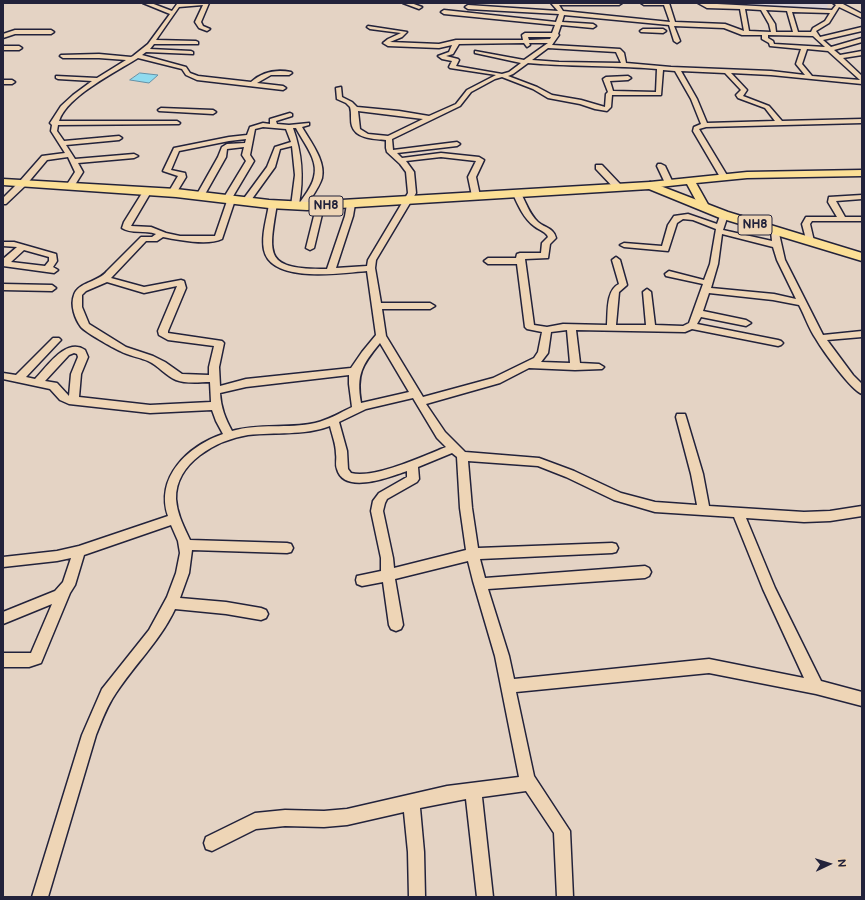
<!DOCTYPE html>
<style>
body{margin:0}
#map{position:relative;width:865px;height:900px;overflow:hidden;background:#e4d3c4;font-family:"Balsamiq Sans",sans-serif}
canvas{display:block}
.frame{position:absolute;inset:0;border:4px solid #22223b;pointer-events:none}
.north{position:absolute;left:809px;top:844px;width:40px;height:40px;-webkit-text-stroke:3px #eed5b6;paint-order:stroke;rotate:86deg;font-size:11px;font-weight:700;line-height:16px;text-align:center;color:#22223b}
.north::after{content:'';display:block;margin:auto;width:14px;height:18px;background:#22223b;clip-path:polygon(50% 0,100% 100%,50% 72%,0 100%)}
</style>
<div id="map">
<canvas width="865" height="900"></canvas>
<div class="frame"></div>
<div class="north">N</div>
</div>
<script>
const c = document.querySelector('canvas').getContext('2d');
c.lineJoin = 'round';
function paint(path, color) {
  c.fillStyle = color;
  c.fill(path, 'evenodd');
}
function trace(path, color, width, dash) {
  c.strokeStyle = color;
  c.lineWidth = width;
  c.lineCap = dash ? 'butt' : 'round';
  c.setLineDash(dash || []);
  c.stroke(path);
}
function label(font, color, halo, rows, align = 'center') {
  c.font = font + ' "Balsamiq Sans",sans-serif';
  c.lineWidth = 3;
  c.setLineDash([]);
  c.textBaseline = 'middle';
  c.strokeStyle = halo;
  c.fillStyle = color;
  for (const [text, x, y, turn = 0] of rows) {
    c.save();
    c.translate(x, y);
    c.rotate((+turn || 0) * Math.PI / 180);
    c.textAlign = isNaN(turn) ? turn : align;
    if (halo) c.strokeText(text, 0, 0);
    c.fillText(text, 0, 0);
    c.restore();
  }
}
paint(new Path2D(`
 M707 3H828L827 9 722 5Z`), '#d8d0d4');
const water = new Path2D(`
 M140 73 158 75 149 83 130 80Z`);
paint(water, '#8fdbef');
trace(water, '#6391a7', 1);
const minor = new Path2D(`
 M143 3H151L172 11 177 4 209 3 201 22 203 26 210 29 207 31 199 28 195 22 203 5 179 7 156 40 196 41 198 42V44H154L150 49 191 51 193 52V54L146 52 142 55 186 67 190 73 198 76 251 82C262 72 276 69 291 72L292 73 289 75H271L257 83 283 86 286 88 283 90 197 80 186 75 182 69 138 58C116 72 67 96 59 121H177L180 123 179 124 58 125 57 131 64 141 119 136 122 138 119 140 66 145 75 159 134 154 138 156 134 158 78 163 83 172 73 188H70L66 186 75 172 68 157 47 160 26 185 6 204H3V198L20 181 42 156 65 153 51 131 52 125 50 123 61 106 73 95 92 81 58 79 56 78V76L97 78 126 60 99 58H63L60 56 61 55 99 54 131 57 133 56 148 44 170 14Z
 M403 3H411L422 7 419 9Z
 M551 3H622L619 5H559L563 11 670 22 664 5H644L641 3H669L675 22 725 24 744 31 740 9 707 8 698 3 832 10 836 5 833 3H841L862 14V18L839 7 829 23 816 31 820 37 862 27V31L823 40 831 47 862 38V42L834 50 840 55 862 51V55L843 58 862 76V84L771 75 731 73 747 90 743 96 769 106 782 121 862 119V123L706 127 699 129 728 177 724 179 720 177 693 131 694 127 701 124 691 99 675 71 663 70 661 95H612L611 107 607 111 595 109 580 104 548 98 533 89 502 77 495 79 471 92 460 106 392 139 393 150 457 142 460 144 457 146 397 153 402 158 441 153 479 157 484 160 476 177 480 196 476 198 472 196 468 177 476 161 441 157 406 161 414 172 416 193 376 260 375 268 381 303H430L435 306 430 309H382L386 336 423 397 493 378 534 358 538 352 542 332 527 329 525 327 517 264H488L484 261 488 258H516L517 254 520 253H541L542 243 548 237 547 235C544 231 539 230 534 226 524 219 518 205 513 194L514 192H520C526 202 529 214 538 222 545 228 554 228 556 238L550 244 548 258 525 259 534 325 547 327 563 324 607 325C608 312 606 290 619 284L612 260 616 257 620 260 627 285 619 292 616 325H646L643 292 647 289 651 292 655 325 683 326 689 323 703 284 666 276 665 274 669 271 704 280 710 264 716 229 693 220 683 219 677 223 668 251 624 247 620 245 624 243 662 246 668 225 674 216 688 214 717 224 721 213H727L728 215 723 230 772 241 771 231 772 229H778L785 260 823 335 862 331V337L827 340 853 375 862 384V394C851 390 823 351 816 339 809 329 805 316 799 305L773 300 709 293 703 311 746 320 751 323 746 326 701 317 697 324 778 340 781 341 783 343 781 345 778 346 692 329 685 332 576 330 580 363 599 364 604 367 602 369 575 370 529 368 500 383 426 404 445 432 465 452 539 458 574 471 621 493 655 502 697 505 691 474 676 417 677 414H685L686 417 703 474 709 506 804 512 830 511 862 506V516L830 521 804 522 746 518 775 588 821 681 862 692V706L816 694 709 673 516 692 534 776 570 831 573 897H557L554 833 526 791 482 797 493 897H477L466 799 420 808 424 852 425 897H409L408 852 404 812 347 825 324 827 285 826 256 829 212 851 206 849 204 843 206 837 255 813 285 810 324 811 347 809 447 786 519 777 495 656 473 581 468 561 395 579 403 625 401 629 396 631 391 629 389 625 383 582 362 586 357 584 356 580 357 576 381 571V558L371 511 373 501 379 493 407 477V471C390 477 344 495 337 469 335 464 337 459 336 454 336 444 332 435 330 426 303 436 276 432 248 435 216 440 175 463 176 499 177 514 184 527 190 540L287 543 291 544 293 548 291 552 287 553 192 550 189 573 180 598 226 602 261 608 266 610 268 614 266 618 261 620 226 614 175 609C160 641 135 664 116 693 107 706 102 720 96 735L48 897H32L82 735 102 689 149 630 167 597 176 573 180 553 178 541 171 525 84 555 75 585 70 593 41 663 29 667H3V653H31L52 604 3 624V612L55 591 63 582 71 558 57 561 3 567V557L57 551 79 546 168 516C155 477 188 446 223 434L216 421 212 410 150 413 69 404 60 400 50 389 3 379V373L16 375 53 338H59L61 340 59 342 26 377 35 379C47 367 66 337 85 350L88 357 81 374 79 397 150 405 211 402 210 382C200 382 186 384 176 380 166 376 159 366 148 361 139 357 129 356 120 351 113 348 85 332 81 327 75 319 70 305 74 295 78 282 99 282 107 271L141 237H152L156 234C146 230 130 234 122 228L124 222 144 190H147L151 192 131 226 151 227 166 233 180 236H215L227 201 223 199 246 161 242 155 244 147 227 149 226 157 204 196 200 198 196 196 218 157 222 147 227 144 245 143 246 139 229 141 179 151 171 170 185 173 186 177 175 195H172L168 193 178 176 163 171 174 148 229 137 247 135 250 127 263 123 270 124V119L290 113 292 114V116L276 121 277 124 289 125 309 123V125L302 127C310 141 326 161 322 178 319 188 310 199 305 208L298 207 295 208 291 206 295 175 292 146 280 149 275 167 249 203H246L242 201 267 167 275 147 291 142 286 129 263 127 255 129 250 155 254 161 232 198 235 200 222 239C208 246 178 240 163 237L157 241H146L111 278 144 287 181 280 184 281 186 288 168 331V333L222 341 224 343 219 367 220 386 246 379 351 368 362 352 376 335 367 271C342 273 271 284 264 250 261 235 267 218 269 204L273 202 277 204C268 257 265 269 326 269H327L345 216 347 204 348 202H354L355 204 353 216 336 268 367 266 368 260 408 193 406 172 400 164 387 152 386 148V140C375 139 356 139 352 126 350 120 352 114 350 107L346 103 337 99 336 88 341 87 342 97 352 102 357 107 399 111 429 116 456 104 467 90 496 75 450 68 449 67 452 61 442 59 438 56 449 52 452 45 439 48 388 46 383 43 388 39 401 33 370 29 367 27 368 26 407 32 402 37 390 42 439 44 456 40H523L522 35 525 33H552L555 25 444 14 441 12 444 10 556 22 559 14 468 9 465 7 468 5 558 11ZM745 9 761 10 769 24 771 32 749 31ZM766 10 787 11 793 32H776L775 24ZM792 12 830 13 825 21 813 28 811 32H798ZM564 15 669 25 674 41 677 43 680 41 674 26 724 28 742 35H762V39L769 43 770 46 801 49 796 64 805 75 771 71 671 67 626 63 624 53 620 49 552 45 559 35 558 34 561 25 593 28 596 26 593 24 562 22ZM768 35 813 36 825 47 774 44 773 41 768 38ZM528 37H551L550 39 529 40ZM524 43 527 47 530 45 529 43H548L524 60 475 51V53L521 63 509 72 502 74 456 66 459 60 458 59 446 56 453 54 459 44ZM548 48 616 52 621 63 559 62 532 60ZM807 49 828 51 860 80 812 76 802 64ZM528 63C571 67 614 65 657 69L656 92 613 91 610 81 628 80 631 78 628 76 606 77 603 79 608 92 606 94 605 107 581 100 552 95 537 87 508 76 513 74ZM681 71 725 73 741 90 736 95 738 98 765 108 775 121 707 123 697 99ZM358 111 423 119 388 136 368 134 360 129ZM293 128H296C303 142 319 160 314 177 312 187 304 196 299 204 304 177 302 153 293 128ZM722 234 773 247 777 260 796 299 774 294 711 288 718 264ZM107 282 144 293 177 286 158 331 159 335 168 340 214 346 209 367V375L182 374 165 362 153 356 126 347 89 324 82 307V295L86 291ZM567 330 570 363 541 362 548 353 551 332ZM380 343 409 392 361 403C356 374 362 365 380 343ZM74 353 77 354 78 357 71 374 69 396 57 383 45 381 69 355ZM349 375V384L352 407C340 413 328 420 315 423 288 429 259 423 232 431 225 418 221 408 220 393L246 387ZM413 398 437 438 446 447C424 456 374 479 351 473L348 469 347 451 339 422 366 409ZM452 453 457 457 460 508 466 550 394 568 393 558 383 511 385 503 387 499 417 482 419 479 418 467ZM468 461 538 466 566 477 614 500 655 512 734 517 763 589 804 678 709 659 514 679 509 656 488 589 645 578 649 576 651 572 649 568 645 566 485 578 480 559 612 553 616 552 618 548 616 544 612 543 478 548 472 508Z
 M643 29H663L666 31 663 33 641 32 640 31Z
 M15 30H51L54 32 51 34H15L3 38V34Z
 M3 46H19L22 48 19 50H3Z
 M3 80H12L15 82 12 84H3Z
 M161 108 213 110 216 112 213 114 159 111 158 110Z
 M658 164H661L665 166 673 183 672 185H669L665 183 657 166Z
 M596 165H602L620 184V188H614L596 169Z
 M862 195V199L836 201 845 217H862V221H812L810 224 814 241 813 243H807L802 224 806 217H837L828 202 829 197Z
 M317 204H320L324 206 314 248 310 250 306 248Z
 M3 242H14L56 254 57 261 53 267 58 270 54 273 3 266V259L17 247 3 246ZM24 250 49 257V261L45 266 11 262Z
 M3 284 52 285 56 288 52 291 3 290Z`);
const major = new Path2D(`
 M862 170V176L747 178 696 183 710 208 705 211 700 208 687 184 650 188 645 185 650 182 747 172Z`);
const highway = new Path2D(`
 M3 179 176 189 269 200 307 202 650 182 728 212 862 253V261L720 218 649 189 307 210 269 208 176 197 3 185Z`);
trace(minor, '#22223b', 3);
trace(major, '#22223b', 3);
trace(highway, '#22223b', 3);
paint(minor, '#eed5b6');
paint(major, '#fbdf96');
paint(highway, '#fbdf96');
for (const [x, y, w] of [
 [326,206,34],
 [755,225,34]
]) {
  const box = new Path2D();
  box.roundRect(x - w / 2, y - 10, w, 20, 3);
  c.fillStyle = '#eed5b6';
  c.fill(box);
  trace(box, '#22223b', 1);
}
label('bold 12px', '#22223b', null, [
 ["NH8",326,206],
 ["NH8",755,225]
]);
</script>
